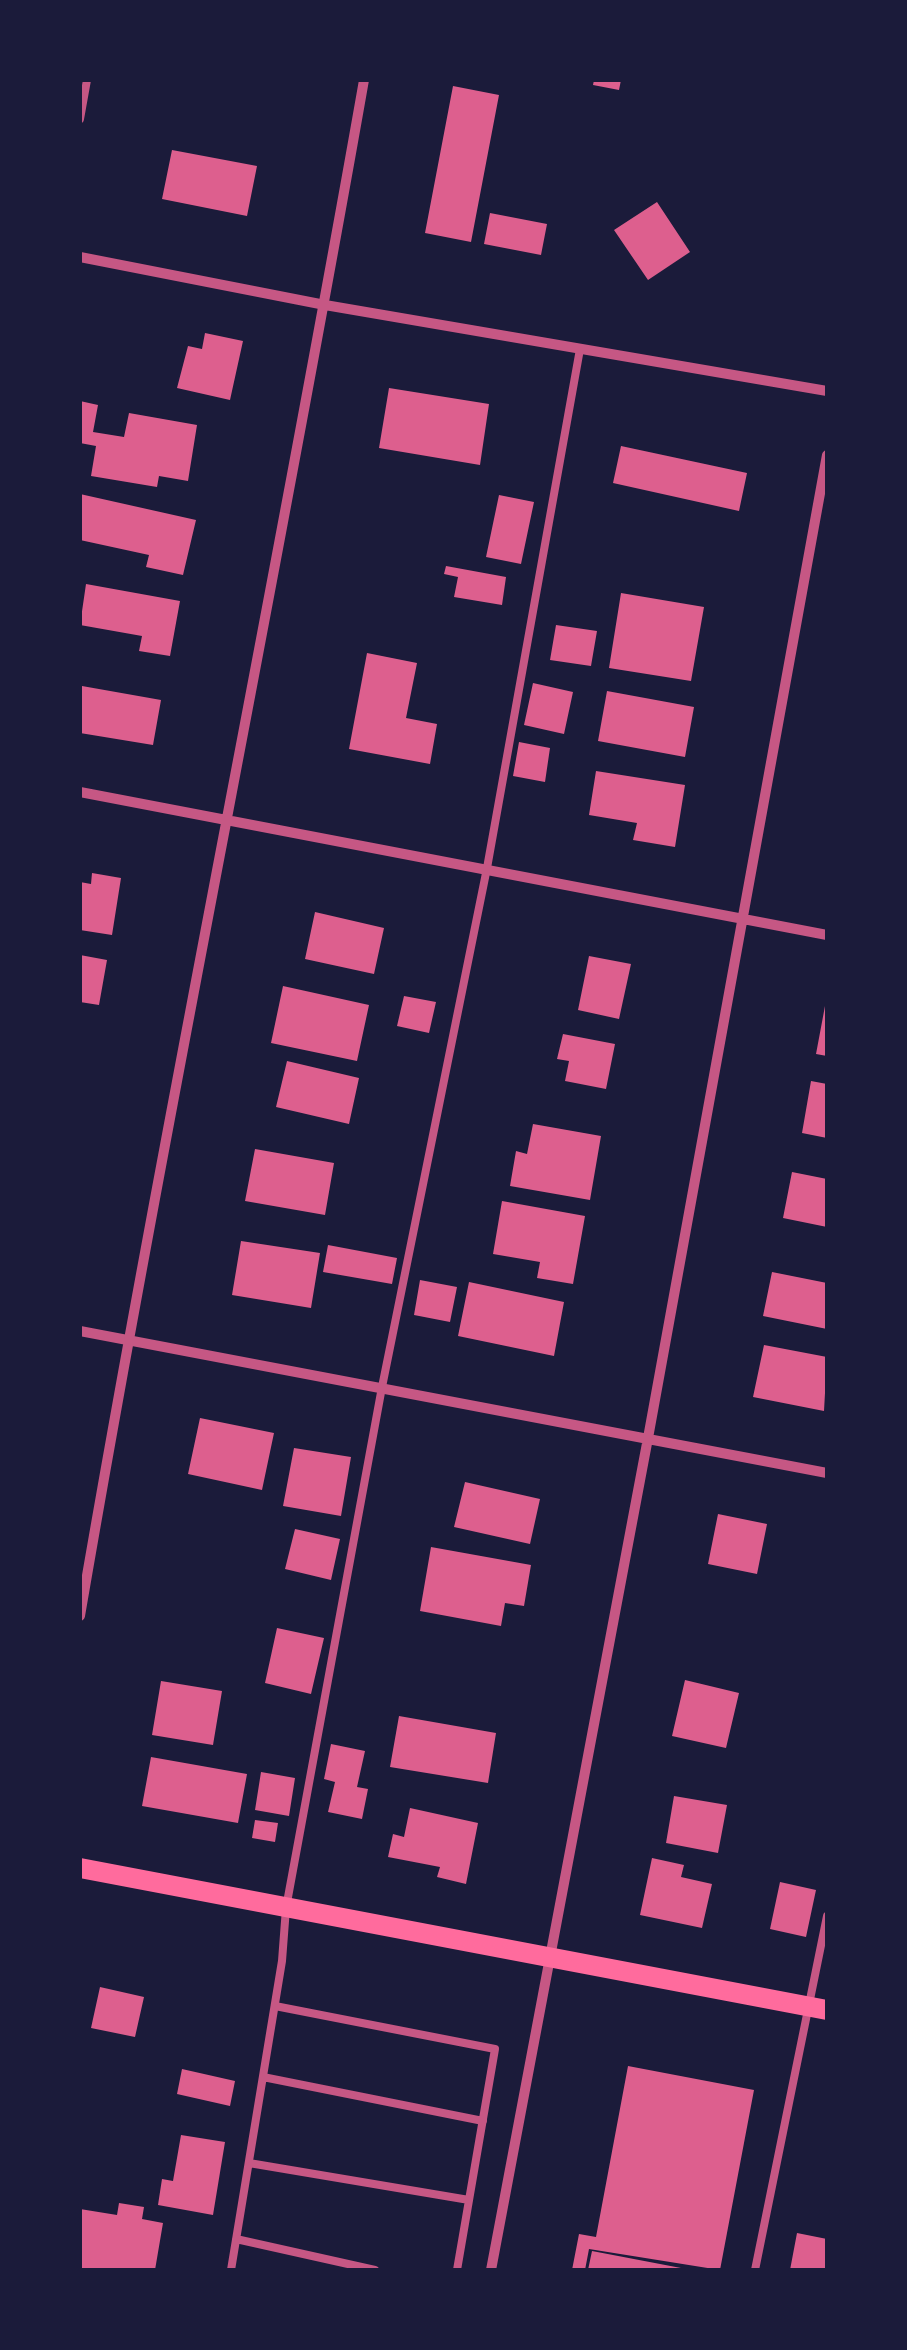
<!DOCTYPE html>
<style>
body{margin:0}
#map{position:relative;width:907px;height:2350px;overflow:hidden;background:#1b1b3a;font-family:Jost,sans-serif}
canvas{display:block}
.frame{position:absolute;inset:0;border:82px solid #1b1b3a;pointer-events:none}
</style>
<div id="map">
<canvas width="907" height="2350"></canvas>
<div class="frame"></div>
</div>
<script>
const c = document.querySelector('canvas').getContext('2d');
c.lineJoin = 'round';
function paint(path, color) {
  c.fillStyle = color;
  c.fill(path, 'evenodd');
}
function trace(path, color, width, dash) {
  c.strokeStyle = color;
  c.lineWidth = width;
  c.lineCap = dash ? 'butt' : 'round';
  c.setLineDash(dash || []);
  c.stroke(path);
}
paint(new Path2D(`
 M594 80H621L619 90 593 85Z
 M453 86 499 95 471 242 425 233Z
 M172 150 257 166 247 216 162 199Z
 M657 202 690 252 648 280 614 230Z
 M490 213 547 224 541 255 484 244Z
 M205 333 243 341 230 400 177 388 188 346 202 349Z
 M389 388 489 404 480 465 379 448Z
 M80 401 98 405 93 432 124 437 129 413 197 425 188 481 159 476 157 487 91 476 96 446 80 443Z
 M621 446 747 473 739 511 613 483Z
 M80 494 196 520 183 575 146 567 149 555 80 540Z
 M499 495 534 502 521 564 486 557Z
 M446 566 506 577 502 605 454 597 458 577 444 574Z
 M86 584 180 601 170 656 139 651 142 636 80 625Z
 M621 593 704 607 691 681 609 668Z
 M556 625 597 631 591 666 550 660Z
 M367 653 417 663 406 718 437 724 430 764 349 749Z
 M533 683 573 692 564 734 524 725Z
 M82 686 161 700 153 745 80 733Z
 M607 691 694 707 685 757 598 741Z
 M519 742 550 748 545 782 513 776Z
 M596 771 685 785 675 847 633 840 637 823 589 815Z
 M92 873 121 878 112 935 80 930V882L91 884Z
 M315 912 384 928 374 974 305 959Z
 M80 955 107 960 99 1005 80 1002Z
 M589 956 631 964 619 1019 578 1010Z
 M283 986 369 1005 357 1061 271 1043Z
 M404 996 436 1002 429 1033 397 1026Z
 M825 1006H827V1056L816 1054Z
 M563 1034 615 1044 606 1089 565 1081 569 1061 557 1059Z
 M287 1061 359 1078 349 1124 276 1107Z
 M811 1081 827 1084V1138L802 1133Z
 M533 1124 601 1136 590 1200 510 1186 516 1151 527 1154Z
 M255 1149 334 1163 325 1215 245 1201Z
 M792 1172 827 1179V1227L783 1218Z
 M502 1201 585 1216 573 1284 537 1278 540 1262 493 1254Z
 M241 1241 320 1253 311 1308 232 1295Z
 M328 1245 397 1258 392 1284 323 1272Z
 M772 1272 827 1283V1329L763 1316Z
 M420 1280 457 1287 450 1322 414 1315Z
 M469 1282 564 1302 554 1356 458 1336Z
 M764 1345 827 1357 824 1411 753 1397Z
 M200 1418 274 1433 262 1490 188 1474Z
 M294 1448 351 1457 341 1516 283 1506Z
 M465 1482 540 1499 530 1544 454 1527Z
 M718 1514 767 1524 757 1574 708 1564Z
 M295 1529 340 1539 331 1580 285 1569Z
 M431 1547 531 1565 524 1606 505 1603 501 1626 420 1611Z
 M277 1628 324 1638 311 1694 265 1683Z
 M685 1680 739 1693 726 1748 672 1736Z
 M161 1681 222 1691 213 1745 152 1735Z
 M399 1716 496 1733 488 1783 390 1767Z
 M331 1744 365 1751 357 1787 368 1789 362 1819 328 1812 335 1782 324 1779Z
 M151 1757 247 1774 238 1823 142 1806Z
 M261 1772 295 1778 289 1816 255 1810Z
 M674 1796 727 1805 718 1853 666 1843Z
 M410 1808 478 1823 466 1884 437 1877 440 1867 388 1857 393 1834 404 1837Z
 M255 1820 278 1823 275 1842 252 1838Z
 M652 1858 684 1865 681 1877 712 1884 702 1928 640 1915Z
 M780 1882 816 1890 806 1937 770 1929Z
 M100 1987 144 1997 135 2037 91 2028Z
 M628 2066 754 2090 720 2270 589 2249 585 2270H572L579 2234 596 2237Z
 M182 2069 235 2081 230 2106 177 2094Z
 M181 2135 225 2142 213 2215 158 2205 162 2179 173 2181Z
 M119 2203 144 2207 142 2219 163 2223 155 2270H80V2209L117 2215Z
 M797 2233 827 2239V2270H790Z
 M592 2251 681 2268V2270H588Z`), '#dd5f8e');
trace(new Path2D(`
 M80 119 87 80
 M275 2006 495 2049 457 2270
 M263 2077 483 2121
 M249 2163 469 2200
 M236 2239 375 2270
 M231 2270 282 1961 286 1908 382 1387 487 868 580 349
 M755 2270 827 1916`), '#c65784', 8);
trace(new Path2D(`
 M80 257 325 305 827 391
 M80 792 827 935
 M80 1331 827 1473
 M80 1616C168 1103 274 593 364 80
 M491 2270 648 1438 827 455`), '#c65784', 10);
trace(new Path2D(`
 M80 1868 827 2010`), '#ff6b9d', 20);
</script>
